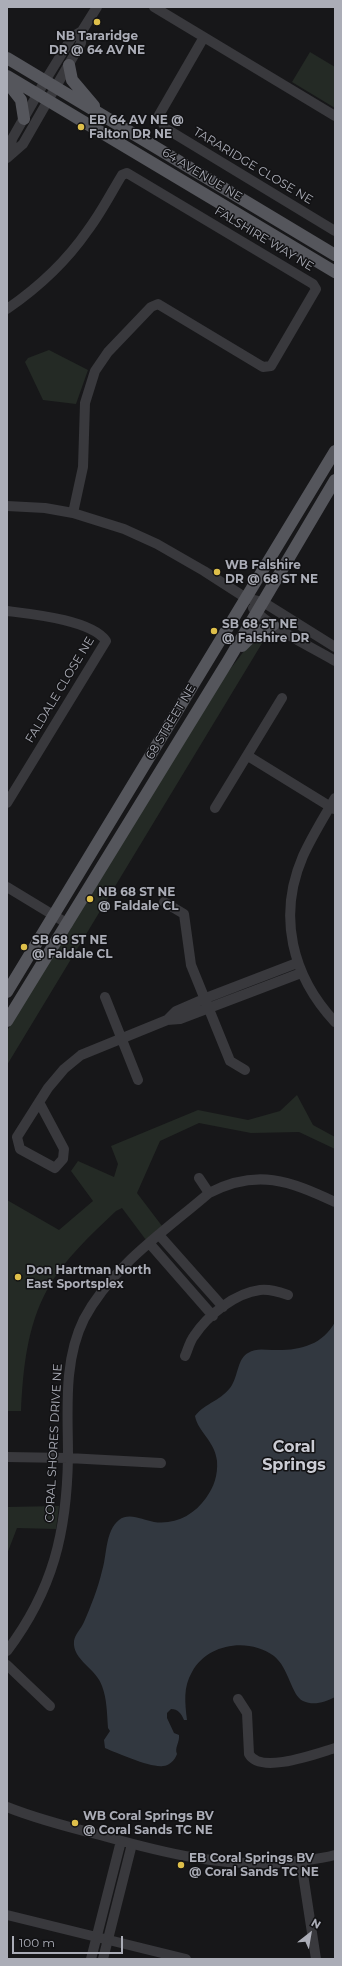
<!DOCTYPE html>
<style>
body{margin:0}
#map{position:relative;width:342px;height:1966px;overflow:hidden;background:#171719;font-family:Montserrat,sans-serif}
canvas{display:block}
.frame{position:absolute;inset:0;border:8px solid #abadb7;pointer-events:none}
.north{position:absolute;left:290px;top:1914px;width:40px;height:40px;-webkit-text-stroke:3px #121214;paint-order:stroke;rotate:31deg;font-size:11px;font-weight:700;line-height:16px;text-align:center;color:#abadb7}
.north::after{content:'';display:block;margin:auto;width:14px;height:18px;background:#abadb7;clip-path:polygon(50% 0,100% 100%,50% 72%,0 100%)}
.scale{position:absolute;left:12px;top:1936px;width:111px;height:18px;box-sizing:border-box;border:2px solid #abadb7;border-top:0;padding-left:5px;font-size:12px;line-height:14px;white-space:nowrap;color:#abadb7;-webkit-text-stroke:3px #121214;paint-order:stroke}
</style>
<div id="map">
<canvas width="342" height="1966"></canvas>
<div class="frame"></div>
<div class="north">N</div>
<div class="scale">100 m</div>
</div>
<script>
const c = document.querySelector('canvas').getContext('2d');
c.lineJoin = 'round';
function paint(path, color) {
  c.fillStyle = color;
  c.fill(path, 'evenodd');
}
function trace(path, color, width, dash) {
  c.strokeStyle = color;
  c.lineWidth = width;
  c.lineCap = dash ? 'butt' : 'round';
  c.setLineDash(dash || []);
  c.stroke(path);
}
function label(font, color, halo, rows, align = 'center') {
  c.font = font + ' Montserrat,sans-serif';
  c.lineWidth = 3;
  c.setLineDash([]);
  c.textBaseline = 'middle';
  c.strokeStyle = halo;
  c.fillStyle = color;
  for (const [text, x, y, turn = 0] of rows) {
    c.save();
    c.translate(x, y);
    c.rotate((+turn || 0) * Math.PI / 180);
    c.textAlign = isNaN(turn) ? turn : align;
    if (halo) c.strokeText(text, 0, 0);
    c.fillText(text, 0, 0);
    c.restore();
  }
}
paint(new Path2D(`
 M310 52 335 67V108L292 82Z
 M49 350 88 370 76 404 43 400 25 362 28 358Z
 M261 634 264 640 7 1065V1031L224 677 251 642Z
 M297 1095 313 1125 335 1137V1149L299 1132 251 1133 199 1123 160 1141 137 1193 162 1226 146 1240 122 1208 116 1211C91 1235 64 1259 47 1290 27 1327 23 1369 21 1411H7V1200L59 1230 93 1201 71 1171 78 1161 114 1177 118 1164 111 1146 198 1110 248 1120 280 1111Z
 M59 1506 56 1529 17 1528 7 1554V1507Z`), '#242a25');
paint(new Path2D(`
 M335 1322V1697C325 1702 314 1706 303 1701 291 1695 289 1668 274 1656 248 1637 207 1644 192 1672 183 1687 185 1703 187 1720H184C181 1713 178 1709 171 1709L167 1713V1718L174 1733 179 1735C180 1742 174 1748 177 1754 175 1760 169 1766 163 1766 151 1768 117 1753 105 1748L104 1740 110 1731 108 1728C107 1714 107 1699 102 1686 97 1669 72 1660 74 1641 75 1634 81 1629 84 1622 91 1606 98 1588 102 1571 107 1556 105 1531 119 1520 129 1512 143 1520 154 1522 175 1525 194 1515 206 1498 214 1487 218 1475 217 1461 215 1441 198 1432 195 1416 205 1403 223 1400 232 1385 238 1375 238 1358 248 1353 256 1348 264 1350 272 1350 298 1351 322 1346 335 1322Z`), '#323840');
trace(new Path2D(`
 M154 7 335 116
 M204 37 159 115 165 128 335 231
 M10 154 12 139 45 81 72 37 82 31
 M7 158 23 144 81 43 82 31 97 7
 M7 309C39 287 66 262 88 230 101 213 111 193 122 175L127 173 313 284 316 289 271 366 263 367 158 304 151 307 108 352 95 371 85 403 83 467 73 513
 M7 506 45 508 73 513 124 529 157 544 204 571 246 598 263 602 335 647
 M253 608C265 625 315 649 335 661
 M7 611C31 614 92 620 106 641L7 803
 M248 756 334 809
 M335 798C324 817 312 836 303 856 277 916 292 976 335 1022
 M215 808 282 698
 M7 887 68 924
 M164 902 184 914 191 965 230 1061 245 1070
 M105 997 138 1080
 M167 1020 176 1011 206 998 297 963
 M39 1102 64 1149 63 1159 55 1168 20 1149 17 1137 48 1088 64 1069 81 1055 167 1020 180 1019 301 973
 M199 1178 209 1193
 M160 1236 223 1307
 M150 1244 213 1316
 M185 1356C188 1349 190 1341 194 1336 208 1315 235 1293 260 1290 270 1289 279 1292 288 1295
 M7 1457 68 1458 161 1463
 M7 1651C53 1590 67 1532 68 1456 68 1411 63 1361 84 1319 112 1266 165 1231 209 1193 257 1168 290 1181 335 1202
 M7 1665 50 1706
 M238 1699 247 1713 249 1754C260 1775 318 1753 335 1748
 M7 1807C37 1819 68 1827 100 1835 164 1853 223 1868 290 1862 305 1860 321 1859 335 1855
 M301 1861 316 1959
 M7 1915 186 1959
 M91 1959 121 1841
 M103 1959 132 1844`), '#39393d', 10);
trace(new Path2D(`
 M7 58 335 255
 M69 65 72 80 94 106
 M7 76 335 272
 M7 82 21 100 24 119
 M242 646 255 633 273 625
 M7 992 335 451
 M7 1021 228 661 335 480`), '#55565c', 12);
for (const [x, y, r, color] of [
 [97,22,4,"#debf4a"],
 [81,127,4,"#debf4a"],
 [217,572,4,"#debf4a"],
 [214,631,4,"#debf4a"],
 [90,899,4,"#debf4a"],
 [24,947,4,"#debf4a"],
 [18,1277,4,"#debf4a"],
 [75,1823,4,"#debf4a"],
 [181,1865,4,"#debf4a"]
]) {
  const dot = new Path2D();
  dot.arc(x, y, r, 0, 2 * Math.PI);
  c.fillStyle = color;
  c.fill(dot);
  trace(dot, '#121214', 1.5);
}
label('bold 12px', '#abadb7', '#121214', [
 ["NB Tararidge",97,36,"center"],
 ["DR @ 64 AV NE",97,50,"center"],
 ["EB 64 AV NE @",89,120],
 ["Falton DR NE",89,134],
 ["WB Falshire",225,565],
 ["DR @ 68 ST NE",225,579],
 ["SB 68 ST NE",222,624],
 ["@ Falshire DR",222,638],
 ["NB 68 ST NE",98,892],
 ["@ Faldale CL",98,906],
 ["SB 68 ST NE",32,940],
 ["@ Faldale CL",32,954],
 ["Don Hartman North",26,1270],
 ["East Sportsplex",26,1284],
 ["WB Coral Springs BV",83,1816],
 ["@ Coral Sands TC NE",83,1830],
 ["EB Coral Springs BV",189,1858],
 ["@ Coral Sands TC NE",189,1872]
], 'left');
label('12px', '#abadb7', '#121214', [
 ["TARARIDGE CLOSE NE",253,166,31],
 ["64 AVENUE NE",202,175,31],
 ["FALSHIRE WAY NE",264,239,31],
 ["FALDALE CLOSE NE",60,690,-59],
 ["68 STREET NE",171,722,-59],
 ["CORAL SHORES DRIVE NE",54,1443,-87]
]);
label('bold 16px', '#cbccd4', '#121214', [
 ["Coral",294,1447],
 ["Springs",294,1465]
]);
</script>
